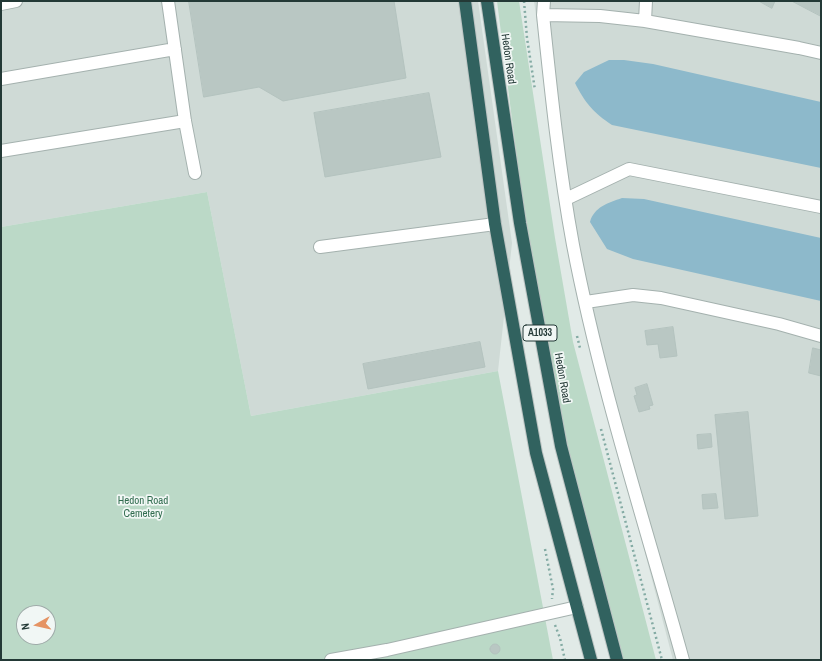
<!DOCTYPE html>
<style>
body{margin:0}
#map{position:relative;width:822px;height:661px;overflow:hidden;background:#e1eae7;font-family:"Archivo Narrow",sans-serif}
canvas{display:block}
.frame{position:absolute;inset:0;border:2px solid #233936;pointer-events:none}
.north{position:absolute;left:16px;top:605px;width:40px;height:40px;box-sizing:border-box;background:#f1f7f5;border:1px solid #9faba9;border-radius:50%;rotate:262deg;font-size:11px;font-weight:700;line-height:16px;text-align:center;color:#233936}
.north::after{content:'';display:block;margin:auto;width:14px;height:18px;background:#e59464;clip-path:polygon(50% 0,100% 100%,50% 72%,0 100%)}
</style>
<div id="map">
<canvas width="822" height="661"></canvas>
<div class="frame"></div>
<div class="north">N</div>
</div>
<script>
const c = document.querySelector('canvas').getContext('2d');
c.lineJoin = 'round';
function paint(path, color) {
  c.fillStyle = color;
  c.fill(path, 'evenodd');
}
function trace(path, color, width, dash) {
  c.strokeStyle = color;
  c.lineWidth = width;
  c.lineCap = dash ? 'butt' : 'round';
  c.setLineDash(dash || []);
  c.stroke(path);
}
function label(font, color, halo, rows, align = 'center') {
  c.font = font + ' "Archivo Narrow",sans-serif';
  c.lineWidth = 3.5;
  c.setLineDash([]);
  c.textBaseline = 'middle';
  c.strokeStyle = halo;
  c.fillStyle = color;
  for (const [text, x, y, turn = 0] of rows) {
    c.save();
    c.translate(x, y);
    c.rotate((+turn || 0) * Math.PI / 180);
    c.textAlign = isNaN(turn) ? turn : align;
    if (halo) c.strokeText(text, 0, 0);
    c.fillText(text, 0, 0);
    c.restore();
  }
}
paint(new Path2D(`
 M1 1H478L512 243 498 371 251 416 207 192 1 227Z
 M534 1H821V660H673L589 339 566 236Z`), '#cfdad6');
paint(new Path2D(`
 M497 1H519L555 238 573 342 656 660H622L566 446 525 222Z
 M207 192 251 416 498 371 553 660H1V227ZM24 613H48V637H24Z`), '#bbd9c7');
paint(new Path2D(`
 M609 60H624L653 64 821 102V168L612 125C594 113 585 103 575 83L584 72Z
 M622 198 644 199 821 238V301L633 259 607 249 590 222C594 207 608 203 622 198Z`), '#8db9cb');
const building = new Path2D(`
 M189 1H394L406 78 283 101 259 87 204 97Z
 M759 1H775L772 8Z
 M792 1H821V16Z
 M429 93 441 157 325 177 314 113Z
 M673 327 677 356 660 358 658 344 647 345 645 331Z
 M480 342 485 367 368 389 363 364Z
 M813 348 821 350V376L809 373Z
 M647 384 653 405 649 406 650 409 639 412 634 396 637 395 635 388Z
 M748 412 758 516 725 519 715 415Z
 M711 434 712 447 698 449 697 435Z
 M716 494 718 508 703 509 702 495Z
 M490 649a5 5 0 1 1 10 0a5 5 0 1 1-10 0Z`);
paint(building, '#b9c7c3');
trace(building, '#b4c3bf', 1);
const minor = new Path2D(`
 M168 1 185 121 195 173
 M544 1 543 15C551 92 559 169 573 245 600 386 645 523 683 660
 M1 4 16 1
 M543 15 600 16 645 21 799 48 821 53
 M645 21 646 1
 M1 79 175 49
 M1 151 185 121
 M566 199 629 169 821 207
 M320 247 495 224
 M586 302 633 295 661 298 779 324 821 336
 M331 660 387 650 577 607`);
const highway = new Path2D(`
 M465 1 495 224 536 453 591 660
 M487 1 520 223 561 446 617 660`);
trace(minor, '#a4b1ae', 14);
trace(highway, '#bdc4c3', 14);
trace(new Path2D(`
 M524 1 527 38 535 90
 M577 336 580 348
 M601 429 662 660
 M545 549 553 589 552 599
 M555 625 560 638 565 660`), '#84aba4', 2.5, [2, 3]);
trace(minor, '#fff', 12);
trace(highway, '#31625f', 12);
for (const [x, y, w] of [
 [540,333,34]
]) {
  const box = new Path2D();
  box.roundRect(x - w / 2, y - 8, w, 16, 3);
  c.fillStyle = '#f1f7f5';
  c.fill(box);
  trace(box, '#233936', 1);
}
label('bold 10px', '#233936', null, [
 ["A1033",540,333]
]);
label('11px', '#233936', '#f1f7f5', [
 ["Hedon Road",508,59,82],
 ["Hedon Road",562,378,80]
]);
label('11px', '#316c4f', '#f1f7f5', [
 ["Hedon Road",143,501],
 ["Cemetery",143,514]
]);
</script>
